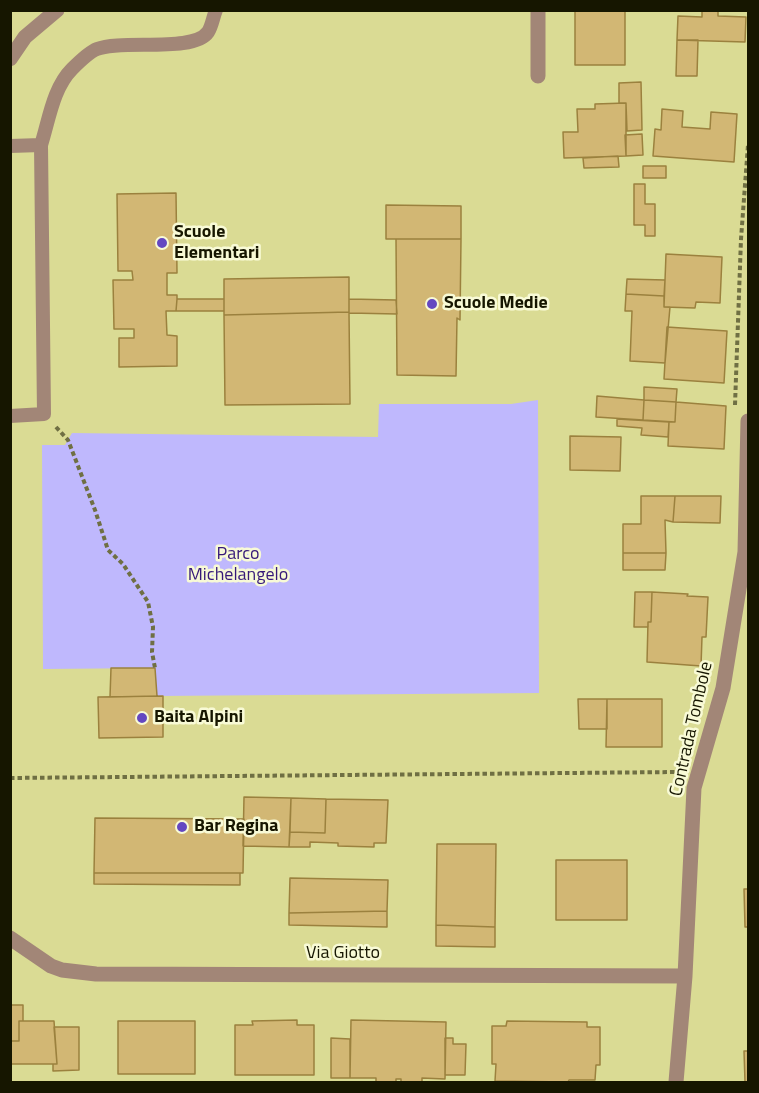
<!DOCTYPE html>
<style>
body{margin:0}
#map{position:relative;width:759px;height:1093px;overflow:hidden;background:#dadb94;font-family:"Titillium Web",sans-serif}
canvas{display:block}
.frame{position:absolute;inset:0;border:12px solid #161600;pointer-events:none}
</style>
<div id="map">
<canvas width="759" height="1093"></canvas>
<div class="frame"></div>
</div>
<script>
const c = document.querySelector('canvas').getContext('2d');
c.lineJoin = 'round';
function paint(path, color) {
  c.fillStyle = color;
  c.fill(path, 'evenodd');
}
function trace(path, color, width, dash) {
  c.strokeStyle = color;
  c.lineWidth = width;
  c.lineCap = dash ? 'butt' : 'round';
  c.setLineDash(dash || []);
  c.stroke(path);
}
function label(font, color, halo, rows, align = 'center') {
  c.font = font + ' "Titillium Web",sans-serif';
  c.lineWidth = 5;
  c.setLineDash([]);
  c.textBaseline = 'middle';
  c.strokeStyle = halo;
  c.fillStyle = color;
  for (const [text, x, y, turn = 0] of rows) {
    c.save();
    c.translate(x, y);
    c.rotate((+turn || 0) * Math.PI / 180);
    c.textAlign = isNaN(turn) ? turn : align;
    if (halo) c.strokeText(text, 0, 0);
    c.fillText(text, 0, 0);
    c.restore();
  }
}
paint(new Path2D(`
 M538 400 539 693 157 696 154 668 43 669 42 445H65L72 433 378 437 379 404H511Z`), '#bfb8fd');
const building = new Path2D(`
 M575 10H625V65H575Z
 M702 10H718V16L746 17 745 42 677 40 678 16 702 17Z
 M677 40H698L697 76H676Z
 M641 82 642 130 627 131 626 103H619V83Z
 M626 103V156L564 158 563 132H578L577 109H595V104Z
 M662 109 683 111 682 127 710 129 711 112 737 114 734 162 653 156 655 129 661 130Z
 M642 134 643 155 626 156 625 135Z
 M618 156 619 167 584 168 583 158Z
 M643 166H666V178H643Z
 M634 184H645V204H655V236H645V225H634Z
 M176 193 177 273H167V295H177V299L176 311H166L167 335 177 336V366L119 367V338H134V329H114L113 280H133L132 271H118L117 194Z
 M386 205 461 206V239H386Z
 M396 239H461L460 320 457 318 456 376 397 375Z
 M666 254 722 257 720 303 696 302 695 308 664 307Z
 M349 277V312L224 315V279Z
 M627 279 665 280 664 296 626 294Z
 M626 294 664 296V307H670L665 363 630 361 632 311H625Z
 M177 299H224V311H176Z
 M349 299 396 300 397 314 349 313Z
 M349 312 350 404 225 405 224 315Z
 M667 327 727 331 724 383 664 379Z
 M644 387 677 389 676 402 644 400Z
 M597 396 644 400 643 420 596 417Z
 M644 400 676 402 675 422 643 420Z
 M676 402 726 406 724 449 668 446 669 422H675Z
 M617 419 669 422 668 437 641 435 642 428 617 426Z
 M570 436 621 437 620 471 570 470Z
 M641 496H675L673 522 665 520 666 553H623V524H641Z
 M675 496H721L720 523 673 522Z
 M623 553H666L665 570H623Z
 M635 592H652L651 622H648V627H634Z
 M652 592 688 594 687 596 708 597 706 637H702L701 666 647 662 648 622H651Z
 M111 668H155L157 696 110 697Z
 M163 696V737L99 738 98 697Z
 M578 699H607V729H579Z
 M607 699H662V747H606Z
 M244 797 291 798 289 847 243 846Z
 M291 798 326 799 325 833 290 832Z
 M326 799 388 800 386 843H374V847L338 846V843L310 842V847H289L290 832 325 833Z
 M95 818 244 819 243 873H94Z
 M437 844H496L495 927 436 925Z
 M556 860H627V920H556Z
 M94 873H240V885L94 884Z
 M290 878 388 880 387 911 289 913Z
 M744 889H748V927H745Z
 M387 911V927L289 925V913Z
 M436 925 495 927V947L436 946Z
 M10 1005H23V1021H19V1041H11V1064Z
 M297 1020V1025H314V1075H235V1025H253L252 1021Z
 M351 1020 446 1022 445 1079 422 1078V1082H401V1079H396V1082H376V1078H350Z
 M19 1021H54L57 1064H11V1041H19Z
 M118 1021H195V1074H118Z
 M507 1021 587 1022V1027H600V1065H596L595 1080H569L568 1082 495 1081 496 1064H492V1026H506Z
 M54 1027H79V1070L53 1071V1064H57Z
 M331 1038 350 1039V1078H331Z
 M445 1038H453V1044H466L465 1075H445Z
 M744 1051H748V1082H745Z`);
paint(building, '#d2b774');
trace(building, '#9b813e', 1.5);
trace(new Path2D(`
 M735 405 741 239 748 145
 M56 427 68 440 95 510 108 550 123 564 148 602 153 627 152 652 155 668
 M10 778 679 772`), '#6f6f43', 4, [4.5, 3]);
trace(new Path2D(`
 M41 145C49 120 53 88 72 69 78 63 89 52 97 49 122 39 194 53 208 32 212 26 213 17 216 10
 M10 146 41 145 44 414 10 416`), '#a28677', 14);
trace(new Path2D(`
 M538 10V76
 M10 59 25 37 57 10
 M10 938 51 966 62 970 96 974 685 976
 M676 1082 685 976 694 788 723 688 745 552 748 421`), '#a28677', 15);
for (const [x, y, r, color] of [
 [162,243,6,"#6448c1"],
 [432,304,6,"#6448c1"],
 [142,718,6,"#6448c1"],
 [182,827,6,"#6448c1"]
]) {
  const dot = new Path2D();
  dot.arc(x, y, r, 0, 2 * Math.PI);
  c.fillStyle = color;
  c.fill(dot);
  trace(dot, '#f8fad6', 2);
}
label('bold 18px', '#161600', '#f8fad6', [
 ["Scuole",174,233],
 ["Elementari",174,254],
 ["Scuole Medie",444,304],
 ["Baita Alpini",154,718],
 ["Bar Regina",194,827]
], 'left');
label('18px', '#361979', '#f8fad6', [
 ["Parco",238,555],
 ["Michelangelo",238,576]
]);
label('18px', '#161600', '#f8fad6', [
 ["Contrada Tombole",692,729,-77],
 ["Via Giotto",343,954]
]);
</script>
